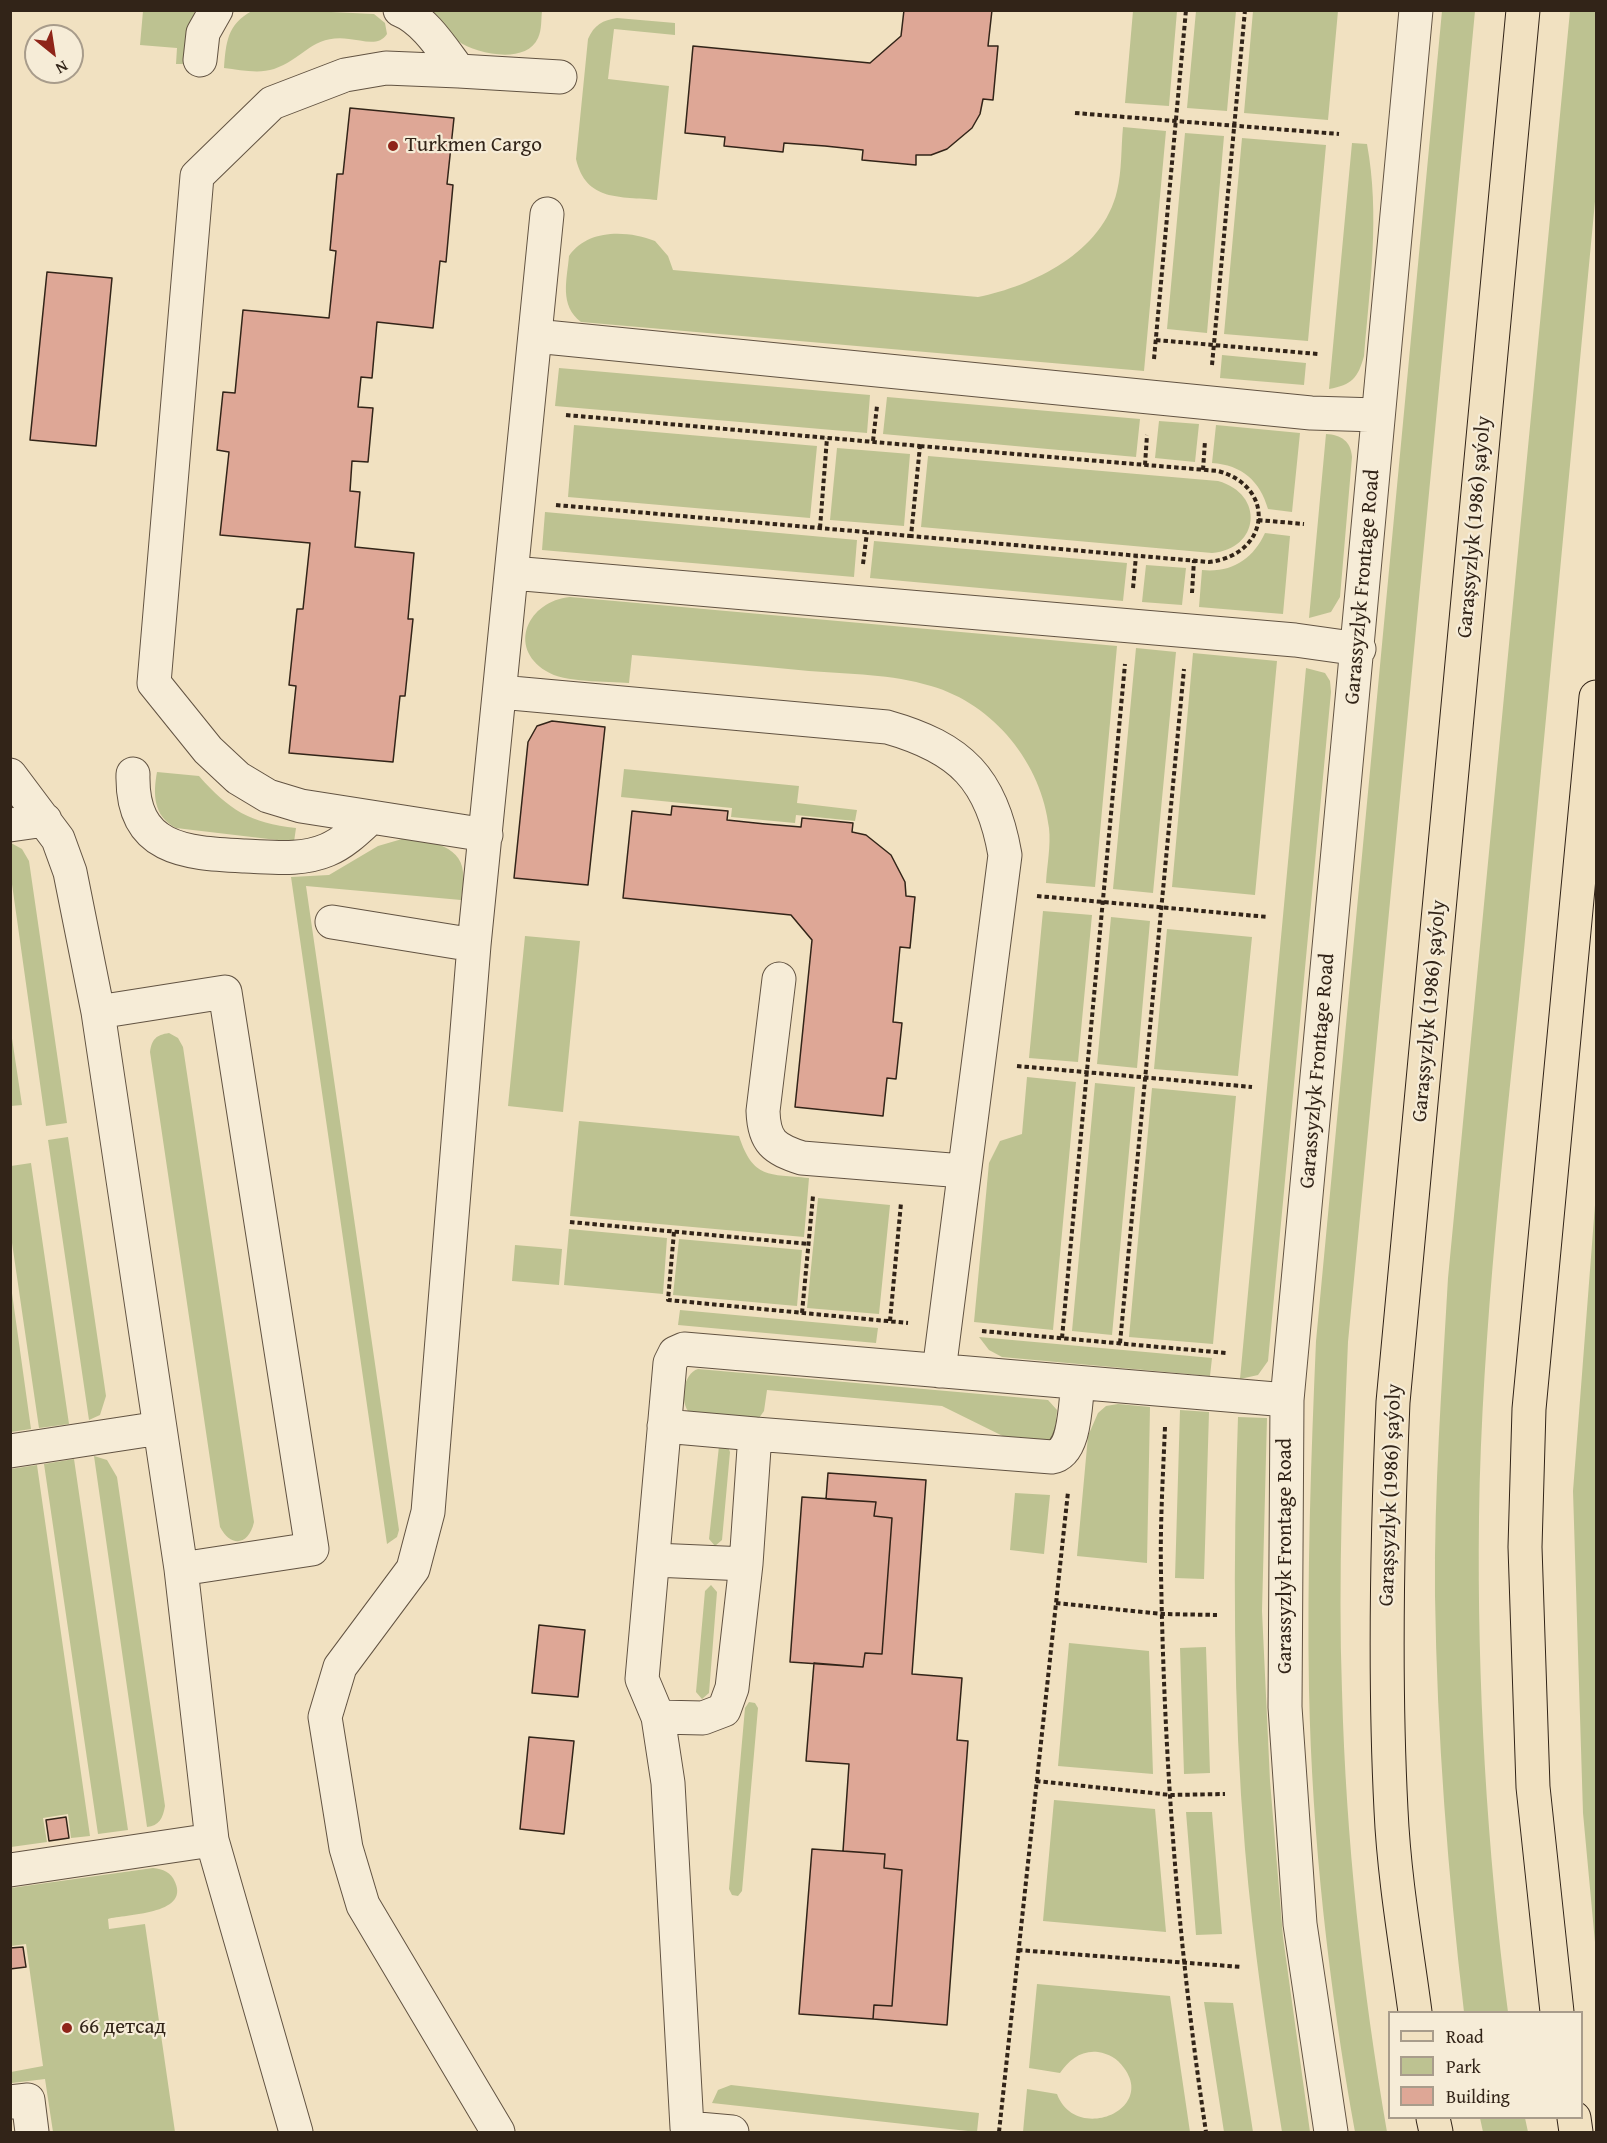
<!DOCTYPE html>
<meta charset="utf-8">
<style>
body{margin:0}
#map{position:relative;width:1607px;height:2143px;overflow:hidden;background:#f1e1c1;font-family:"Gentium Book Plus",serif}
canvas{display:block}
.frame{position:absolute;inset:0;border:12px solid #322418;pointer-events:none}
.legend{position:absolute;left:1388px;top:2011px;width:195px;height:108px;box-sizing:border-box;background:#f6ecd7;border:2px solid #a89c8b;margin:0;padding:8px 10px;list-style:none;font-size:18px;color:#322418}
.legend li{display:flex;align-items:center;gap:12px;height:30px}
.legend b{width:30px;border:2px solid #a89c8b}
.north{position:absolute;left:24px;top:24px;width:60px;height:60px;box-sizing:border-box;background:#f6ecd7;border:2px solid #a89c8b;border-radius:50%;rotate:150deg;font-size:16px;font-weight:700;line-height:24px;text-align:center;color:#322418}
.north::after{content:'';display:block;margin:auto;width:21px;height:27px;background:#8f2418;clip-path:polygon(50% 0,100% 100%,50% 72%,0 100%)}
</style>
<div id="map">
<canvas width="1607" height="2143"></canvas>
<div class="frame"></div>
<ul class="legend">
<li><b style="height:8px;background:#f1e1c1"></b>Road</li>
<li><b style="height:16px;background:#bdc291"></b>Park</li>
<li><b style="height:16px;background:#dea796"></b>Building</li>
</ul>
<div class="north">N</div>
</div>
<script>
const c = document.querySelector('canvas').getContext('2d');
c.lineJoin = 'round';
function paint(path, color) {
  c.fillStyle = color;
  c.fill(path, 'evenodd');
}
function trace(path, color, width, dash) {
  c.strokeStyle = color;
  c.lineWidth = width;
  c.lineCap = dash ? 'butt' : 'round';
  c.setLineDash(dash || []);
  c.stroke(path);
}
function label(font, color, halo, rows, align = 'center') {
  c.font = font + ' "Gentium Book Plus",serif';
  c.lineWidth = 4.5;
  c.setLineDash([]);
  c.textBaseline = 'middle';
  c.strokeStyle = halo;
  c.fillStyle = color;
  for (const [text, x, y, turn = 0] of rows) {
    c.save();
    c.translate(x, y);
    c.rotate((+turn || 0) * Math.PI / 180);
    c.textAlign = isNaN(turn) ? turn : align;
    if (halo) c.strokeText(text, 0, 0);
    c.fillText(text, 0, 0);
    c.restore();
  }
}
paint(new Path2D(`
 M143 11H195L187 34 184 64H176L177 48 140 45Z
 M310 11 374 14 385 23 387 34C379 47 362 40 349 39 312 34 304 59 274 69 259 74 240 70 224 68 226 43 227 24 252 11Z
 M429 11H542C541 19 542 30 538 38 526 65 476 54 458 41 447 33 438 20 429 11Z
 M1133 11H1177L1169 106 1125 103Z
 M1196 11H1236L1227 111 1187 108Z
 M1253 11H1338L1328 120 1244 113Z
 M1442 11H1475L1348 1342C1343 1459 1338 1575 1342 1691 1346 1840 1362 1986 1387 2132H1355C1329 1987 1312 1838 1309 1690 1307 1574 1311 1457 1316 1341Z
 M1570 11H1596V191C1572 444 1548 697 1524 950 1505 1139 1482 1328 1479 1518 1477 1683 1487 1849 1508 2012H1464C1448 1874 1437 1735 1435 1596 1434 1490 1442 1384 1448 1278Z
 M617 18 675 23V35L614 29 608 79 669 86 657 200C620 196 586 202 576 159L588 39C594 25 603 20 617 18Z
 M1123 127 1166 131 1144 371 581 322C559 305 567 280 569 256 587 229 627 230 655 241L668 256 673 270 978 297C1033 286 1103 252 1117 191 1122 171 1121 148 1123 127Z
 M1185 133 1224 136 1207 333 1167 329Z
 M1242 138 1326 145 1308 341 1224 334Z
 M1352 143 1367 144C1380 215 1370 285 1364 356 1358 378 1352 385 1329 389Z
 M1222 355 1306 363 1304 385 1220 378Z
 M559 368 870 395 867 433 555 406Z
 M887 397 1140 419 1136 457 883 434Z
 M1159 421 1199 424 1195 462 1155 458Z
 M574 425 817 446 810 518 568 497Z
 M1216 425 1300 433 1292 512 1268 509C1260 481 1242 465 1212 463Z
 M1326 434C1341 435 1351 441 1352 457L1340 597 1331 612 1309 618Z
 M837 448 910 454 904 526 830 520Z
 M928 456 1218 481C1265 494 1260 549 1212 553L921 527Z
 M545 512 857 540 854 577 542 550Z
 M1265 533 1290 536 1283 614 1199 607 1202 570C1232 573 1253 559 1265 533Z
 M874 541 1127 563 1123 601 870 578Z
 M1146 565 1186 568 1182 605 1142 602Z
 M570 597 1117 646 1095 887 1046 883C1047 865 1051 846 1049 828 1042 764 994 704 931 686 892 674 849 674 809 671 750 665 691 660 632 655L629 683C607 681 564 683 546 671 507 647 528 601 570 597Z
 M1136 648 1176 652 1153 893 1113 889Z
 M1193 653 1277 661 1255 895 1172 887Z
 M1306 668 1325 673 1330 681 1331 692 1268 1361 1258 1375 1240 1379Z
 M624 769 799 786 797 803 857 810 855 821 796 815 795 823 731 817 732 808 621 797Z
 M157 772 199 776C229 810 250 823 296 828L294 842 176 828C153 816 153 794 157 772Z
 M402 839C424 839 461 844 463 872 464 881 462 891 461 900L306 886 399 1530 397 1537 387 1544 291 877 329 875 378 846Z
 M11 843 22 849 29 861 67 1123 46 1126 11 877Z
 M1043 911 1092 915 1078 1062 1029 1058Z
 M1111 917 1150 921 1137 1068 1097 1064Z
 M1167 929 1252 937 1238 1076 1154 1069Z
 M525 936 580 941 563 1112 508 1106Z
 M10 1025 22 1105 11 1106H10Z
 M169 1033 178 1038 183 1047 254 1522C249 1545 231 1548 220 1527L150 1052C152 1039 156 1035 169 1033Z
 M1027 1077 1076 1082 1053 1330 974 1322 989 1163 1000 1141 1022 1134Z
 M1095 1083 1135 1087 1112 1335 1072 1331Z
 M1152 1088 1236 1096 1213 1344 1129 1337Z
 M579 1121 739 1136C753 1179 769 1174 809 1178L804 1237 570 1216Z
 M68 1137 106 1396 100 1415 89 1420 48 1140Z
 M31 1163 69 1424 39 1428 11 1236V1166Z
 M1596 1192V1953L1583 1813 1573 1491Z
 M818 1198 890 1205 879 1314 807 1308Z
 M569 1229 667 1238 663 1294 564 1285Z
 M679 1239 802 1250 797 1306 673 1295Z
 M515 1245 562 1249 559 1285 512 1281Z
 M11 1286 31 1429 11 1432H10Z
 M680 1310 878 1328 876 1343 678 1325Z
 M979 1337 1212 1358 1210 1376 1002 1357 989 1350Z
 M698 1369 1048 1400 1057 1410 1055 1436 1049 1443 1015 1442 942 1406 767 1390 764 1411 759 1418 690 1413C679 1403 683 1373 698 1369Z
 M1118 1404 1150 1407 1147 1563 1077 1556 1088 1436 1098 1413 1106 1406Z
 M1180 1410 1209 1412 1204 1579 1175 1578Z
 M1238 1417 1267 1418 1262 1611 1270 1781 1283 1937 1310 2132H1282C1267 2038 1253 1944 1245 1849 1233 1705 1233 1561 1238 1417Z
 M719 1446 728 1447 730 1452 722 1540 715 1546 709 1539Z
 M94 1456 107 1460 117 1477 165 1806C163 1818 159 1826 147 1827Z
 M74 1459 128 1830 98 1834 44 1464Z
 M37 1465 90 1836 71 1838 68 1814 43 1818 47 1842 11 1847V1469Z
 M1015 1493 1050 1495 1044 1554 1010 1550Z
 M711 1585 717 1592 709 1693 702 1699 696 1692 705 1591Z
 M1069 1643 1149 1651 1153 1774 1058 1766Z
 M1206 1647 1210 1773 1184 1774 1180 1648Z
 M749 1702 755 1703 758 1708 742 1891 738 1896 732 1895 729 1889 745 1708Z
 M1054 1800 1155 1809 1166 1932 1043 1921Z
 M1186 1812H1212L1222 1934 1196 1935Z
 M153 1868C163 1869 171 1872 175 1882 190 1915 125 1914 108 1919L109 1929 145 1924 175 2132H53L45 2079 12 2083 11 2072 43 2066 26 1944 11 1946V1888Z
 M1037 1984 1170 1996 1190 2132H1023L1027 2089 1057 2094C1075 2143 1156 2111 1124 2068 1117 2058 1109 2054 1098 2052 1081 2050 1069 2060 1060 2073L1029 2068Z
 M1204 2002 1233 2003 1253 2132H1224Z
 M731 2085 979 2113 977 2132 712 2103 718 2090Z
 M1480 2118H1525L1528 2132H1483Z`), '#bdc291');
const building = new Path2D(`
 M904 10H992L988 46H998L993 100 983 99 980 114 972 128 947 149 931 155H916V165L862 160 863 150 825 146 784 143 783 152 724 146 725 137 685 133 693 46 870 63 901 36Z
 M350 108 454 118 447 184 453 185 446 262 440 261 433 328 377 322 372 378 361 377 358 407 373 408 368 462 352 461 350 491 360 492 355 547 414 553 408 619H413L405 696H400L393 762 289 753 296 686 289 685 297 609H303L310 543 220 535 229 452 217 450 223 392 235 393 243 310 329 318 336 251 330 250 337 174H343Z
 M47 272 112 278 96 446 30 440Z
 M552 721 605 727 588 885 514 878 528 742 537 726Z
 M672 806 728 811 727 820 765 824 801 827 802 818 853 823 852 832 866 835 891 855 905 882 906 896 915 897 910 948 900 947 893 1022 902 1023 896 1079 887 1078 883 1116 795 1107 812 940 791 915 623 898 632 811 671 815Z
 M828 1473 926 1480 912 1674 962 1678 957 1740 968 1741 947 2025 873 2019 874 2005 892 2006 902 1870 884 1868 885 1854 843 1851 849 1764 806 1761 814 1663 863 1667 865 1653 882 1654 892 1518 874 1516 876 1502 826 1499Z
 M802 1497 876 1502 874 1516 892 1518 882 1654 865 1653 863 1667 790 1662Z
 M539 1625 585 1630 578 1697 532 1693Z
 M529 1737 574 1741 564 1834 520 1829Z
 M66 1817 69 1838 49 1841 46 1820Z
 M812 1849 885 1854 884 1868 902 1870 892 2006 874 2005 873 2019 799 2014Z
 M23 1947 26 1967 10 1969V1948Z`);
paint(building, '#dea796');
trace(building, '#322418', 1.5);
const minor = new Path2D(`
 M400 10C425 20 443 50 459 71L560 77
 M200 60 203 33 216 10
 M459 71 386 68 345 75 272 103 197 176 154 683 208 750 238 778 268 796 301 806 486 835
 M535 336 1311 413 1377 415
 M512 573 1295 640 1359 649
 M500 692 887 727C961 748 992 779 1005 855L939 1371
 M133 774C131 851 186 853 245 856 273 857 301 861 327 850 344 843 358 829 371 817
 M10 775 58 839 70 872 98 1012 160 1428 181 1569 212 1840 296 2132
 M10 825 45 820
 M332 922 474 945
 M779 979 763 1111C764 1142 774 1149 802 1158L963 1171
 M98 1012 225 992 312 1549 181 1569
 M755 1434 1052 1457C1076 1453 1075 1403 1078 1383
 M10 1451 160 1428
 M654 1560 746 1564
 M658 1717 703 1718 724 1710 732 1688 746 1564 755 1434 664 1426
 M10 1870 212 1840
 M10 2102 28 2100 32 2132
 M498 2132 363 1905 346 1848 325 1717 340 1667 413 1569 428 1512 474 945 547 214
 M732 2132 687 2128 668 1783 658 1717 642 1679 670 1363 675 1353 684 1349 1287 1400
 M1331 2132 1300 1924 1285 1707 1287 1400 1416 10`);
const major = new Path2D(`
 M1415 2012C1406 1945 1394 1877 1391 1810 1384 1673 1387 1538 1393 1402L1523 10
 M1557 2012 1533 1787 1525 1547 1529 1409 1596 697
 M1433 2118 1436 2132
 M1574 2118 1576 2132`);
trace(minor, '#625342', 35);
trace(major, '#322418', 35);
trace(new Path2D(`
 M1075 113 1339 134
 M1156 340 1318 354
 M1154 359 1186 10
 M1212 365 1245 10
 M566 415 920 446
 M873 441 877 406
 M920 446 1218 471C1277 487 1270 555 1209 562L911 536Z
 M1145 465 1147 435
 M1203 470 1205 441
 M556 505 911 536
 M1258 520 1304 524
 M820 528 827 438
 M863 564 867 532
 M1133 588 1136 556
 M1192 593 1194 560
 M1037 896 1268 917
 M1017 1066 1252 1087
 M570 1222 809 1244
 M674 1232 668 1300 908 1323
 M802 1313 813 1196
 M890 1321 901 1203
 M982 1331 1226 1353
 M1062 1338 1125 664
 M1120 1343 1184 669
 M1165 1427C1163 1475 1160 1524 1161 1572 1164 1760 1178 1947 1206 2132
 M1056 1603 1162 1614 1217 1615
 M1036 1781 1171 1795 1225 1794
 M1018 1950 1242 1967
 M999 2132 1068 1492`), '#322418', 4, [4.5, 3]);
trace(minor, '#f6ecd7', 33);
trace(major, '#f1e1c1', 33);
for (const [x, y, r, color] of [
 [393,146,6,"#8f2418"],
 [67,2028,6,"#8f2418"]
]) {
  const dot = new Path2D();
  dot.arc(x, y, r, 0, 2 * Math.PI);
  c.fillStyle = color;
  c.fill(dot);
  trace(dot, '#f6ecd7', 2);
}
label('21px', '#322418', '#f6ecd7', [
 ["Turkmen Cargo",405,146],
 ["66 детсад",79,2028]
], 'left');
label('21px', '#322418', '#f6ecd7', [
 ["Garaşsyzlyk (1986) şaýoly",1475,527,-85],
 ["Garassyzlyk Frontage Road",1363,587,-85],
 ["Garaşsyzlyk (1986) şaýoly",1430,1011,-85],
 ["Garassyzlyk Frontage Road",1318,1071,-85],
 ["Garaşsyzlyk (1986) şaýoly",1391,1495,-88],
 ["Garassyzlyk Frontage Road",1286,1556,-90]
]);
</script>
